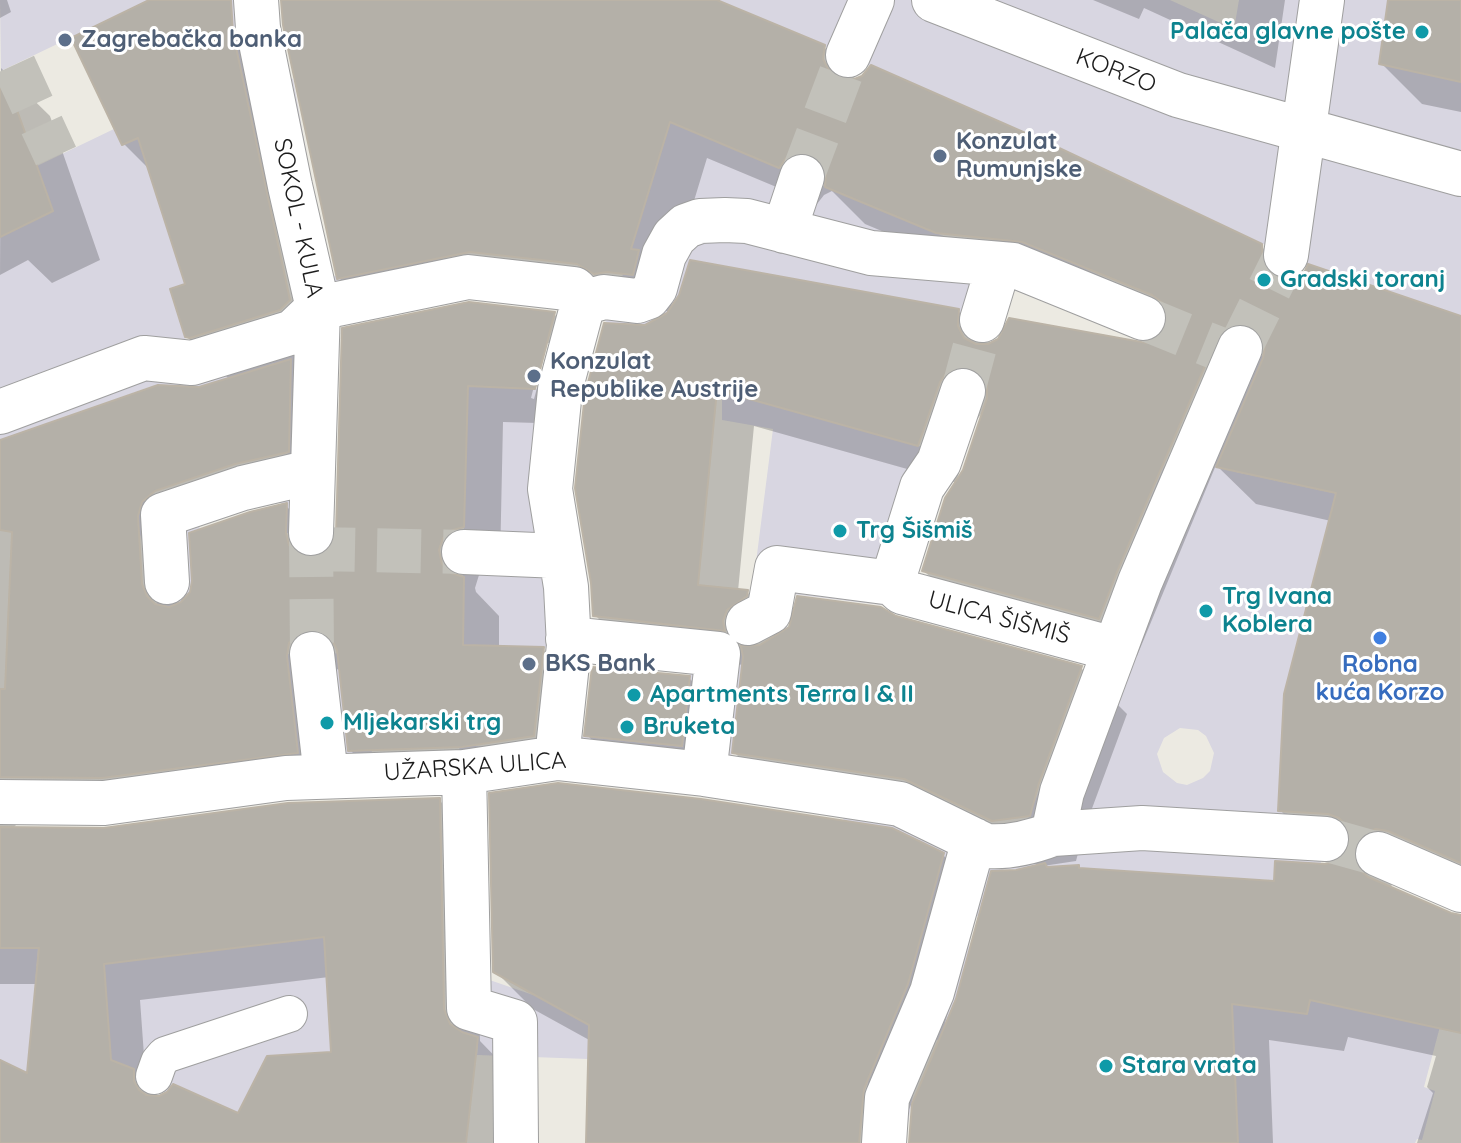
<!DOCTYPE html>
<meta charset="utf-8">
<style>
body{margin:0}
canvas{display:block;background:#eceae2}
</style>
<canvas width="1461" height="1143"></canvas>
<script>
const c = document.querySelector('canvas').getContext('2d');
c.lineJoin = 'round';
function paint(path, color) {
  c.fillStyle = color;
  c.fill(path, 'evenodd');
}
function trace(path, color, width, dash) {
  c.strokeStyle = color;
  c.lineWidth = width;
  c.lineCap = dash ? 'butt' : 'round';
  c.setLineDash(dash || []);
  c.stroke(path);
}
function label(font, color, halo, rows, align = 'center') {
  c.font = font + ' Quicksand,sans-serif';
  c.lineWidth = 6;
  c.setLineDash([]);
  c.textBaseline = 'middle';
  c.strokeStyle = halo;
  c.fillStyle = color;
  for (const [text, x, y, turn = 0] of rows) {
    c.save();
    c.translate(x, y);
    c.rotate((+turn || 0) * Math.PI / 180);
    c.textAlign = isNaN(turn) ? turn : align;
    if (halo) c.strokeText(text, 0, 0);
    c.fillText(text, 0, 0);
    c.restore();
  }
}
paint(new Path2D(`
 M0 0H149L1 71Z
 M196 0H278L277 24 289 78 293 79 329 277 447 258 446 270 619 287 649 191 665 110 736 150 965 245 1017 237 1150 299 1136 337 1011 289 998 323 937 310V305L696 261 676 361 598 317 567 437 577 736 683 747 692 648 745 653 731 759 863 776 948 803 946 809 1006 830 1028 819 1094 649 1123 564 1162 471 1225 344 1284 363 1236 472 1421 512 1284 694 1278 811 1328 826 1317 883 1111 870 1307 1013 1314 988 1442 1019 1424 1087 1435 1091 1422 1140 1417 1139 1415 1143H1238L1235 1073 1090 1059 1079 865 998 870 1001 916H972L963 1011 987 1046 923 1038 906 1134 895 1143H862L870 1061 843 814 596 769 471 787 478 976 565 1006 621 1042 615 1065 588 1059 477 1055 478 1045 456 1042 459 1020 455 783 208 779 199 684 240 758 281 756 284 654 368 653 372 756H460L459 745 545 750 556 648 461 645 466 438 463 386 551 389 569 292 477 282 337 324 334 333V533H281V499L199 516 203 627 160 636 155 582 131 506 180 488 289 462 280 409 289 404 274 363 157 404 150 387 0 440V234L53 211 37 166 114 129 122 145 151 132 185 284 170 290 188 346 306 309 236 91ZM1180 728 1198 730 1206 736 1214 753 1210 771 1203 778 1187 785 1177 783 1163 772 1157 754 1164 738Z
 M717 0H1170L1234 29 1239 0H1388L1461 82V316L1306 264 1055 146Z
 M722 392 930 449 898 607 793 594 785 637 747 633 773 429 722 420Z
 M345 913 336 1075 321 1052 267 1056 243 1104 298 1137 162 1103 166 1081 140 1071 130 1090 39 1079 0 1060V948H38L32 1022 108 1027 104 954 164 957 306 939Z`), '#d8d6e1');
paint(new Path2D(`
 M0 0H7L11 12 0 18Z
 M154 0H202L235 33 296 154 327 397 272 500 192 527 178 539 174 554 177 606 286 506 323 542 322 558 334 548 338 534 344 330 554 314 590 350 571 424 503 422 500 563 479 575 475 588 476 592 499 616V648L543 649 579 686 570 772 387 787 350 750 341 668 333 671 334 789 24 817 12 829 104 830 439 800 475 836 480 1041 514 1076 507 1143H0V1063L29 1076 38 984H0V440L230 380 186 336 188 286 151 171 124 144ZM545 343H549L534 399 531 398ZM329 977 334 1053 239 1115 160 1098 146 1083 140 1000Z
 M282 0H711L824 47 857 80 1261 246 1295 280 1461 318V883H1392L1391 889 1451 915 1461 917V1143H1417L1433 1093 1427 1087 1436 1056 1348 1037 1344 1051 1269 1040 1273 1143H911L913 1100 899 1134 898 1143H588L591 1041 533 1009 495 971 943 855 981 893 945 1023 947 1024 1016 872 1040 866 952 825 780 799 734 752 744 665 632 653 595 615 645 327 673 312 509 289 376 315 339 278ZM707 158 817 204 824 195 832 191 865 224 975 270 1062 279 1169 322 1168 329 1160 339 1147 345 992 344 958 311 670 310 676 290 669 283ZM984 410 964 471 956 482 976 421ZM754 426 957 483 924 571 962 608 1137 656 1216 465 1256 504 1331 521 1280 810 1317 848 1350 850 1339 863 1275 883 1081 870 1078 867 1043 870V866L1076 861 1084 830 1127 714 1081 668 895 618 786 631 747 592 738 591Z
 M1093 0H1285L1275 68 1144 8 1139 19Z
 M1390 0H1461V112L1422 104 1381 63Z
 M1 68 50 116 100 260 52 283 28 260 0 275Z
 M689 678 723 712 715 779 621 769 587 735Z`), '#0003');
const building = new Path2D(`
 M149 0H231L233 33 290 300 280 310 190 338 185 337 170 289 185 284 138 138 122 145 71 38Z
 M281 0H717L825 45 823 59 828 69 839 78 852 80 862 76 871 65 1055 146 1262 244 1263 265 1270 274 1282 280 1296 278 1305 271 1308 264 1461 316V863L1388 831 1376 829 1363 834 1355 845 1353 856 1358 868 1368 877 1451 913 1461 915V1033L1310 1000 1307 1014 1232 1004 1238 1143H909L912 1104 956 999 991 871 1016 870 1045 863 1047 867 1079 865V868L1274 881 1275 861 1325 864 1338 861 1347 852 1351 840 1349 829 1339 818 1328 814 1278 811 1284 694 1336 493 1216 467 1263 358 1265 346 1260 334 1250 325 1238 323 1226 328 1217 338 1117 572 1099 619 922 571 945 498 963 470 987 398V385L982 375 972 368 959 366 947 372 940 382 918 446 717 390 698 585 748 590 747 596 727 610 723 621 725 631 593 616 591 583 575 488 585 394 604 323 645 325 667 313 679 295 690 260 959 309 958 326 964 338 976 344H988L998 339 1009 318 1147 343 1159 337 1166 328 1168 315 1163 303 1152 295 1022 242 936 233 825 187 826 171 820 160 811 154 796 153 786 158 779 168 670 122 631 249 639 250 633 275 607 272 594 274 577 264 470 252 337 279 283 25Z
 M1388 0H1461V82L1379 64Z
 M7 82 53 211 0 237V83Z
 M469 302 555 312 535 389 468 386 464 527 453 530 443 538 439 550 442 564 451 573 464 577 463 645 544 647 534 736 462 747 348 751 337 650 332 640 323 631 310 629 297 634 289 643 287 656 298 753 102 778 0 777V689H5L12 532 0 530V440L158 385 199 387 291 359 289 452 235 464 155 491 142 502 138 516 142 584 147 596 155 604 169 607 181 602 190 592 192 581 189 533 250 512 287 503 286 533 289 545 297 554 311 558 323 555 332 547 336 534 342 328Z
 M797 596 881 607 896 616 1082 666 1039 783 1030 816 992 821 904 779 732 753 743 657 741 646 760 645 789 627Z
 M592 667 690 676 682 746 584 736Z
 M558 783 701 799 892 828 944 853 908 984 864 1089 859 1143H586L589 1025 493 972 489 793Z
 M440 798 444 1009 450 1024 462 1032 478 1037 466 1143H0V1060L27 1073 39 948H0V827L104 828 288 803ZM324 937 331 1052 267 1056 238 1113 173 1084 167 1092 159 1096 146 1095 139 1090 134 1081V1069L111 1060 104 964Z`);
paint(building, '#b4b0a8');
trace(building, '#bbb3a6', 2);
trace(new Path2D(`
 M14 65 56 156
 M802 177 848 55
 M1143 318 1222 350
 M1240 348 1286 255
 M963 391 982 320
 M311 533 312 654
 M311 549 464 552
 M1328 840 1378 854`), '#c2c1ba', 44, [44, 22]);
const lane = new Path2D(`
 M154 1076 159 1062 165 1055 289 1014`);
const street = new Path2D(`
 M256 0 258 28 290 186 318 308 311 533
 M934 0 1178 95 1461 174
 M848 55 872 0
 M784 231 802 177
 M1286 255 1322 0
 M982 320 999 264
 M963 391 939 462 922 487 892 583 902 592 1095 644
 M0 412 144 358 192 363 293 332 318 308 468 277 574 289 586 302
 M464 552 560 556
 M167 582 163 515 243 488 311 472
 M748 623 769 612 777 568 892 583
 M568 639 718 654 704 774
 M312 654 326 776
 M557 758 569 645 566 587 550 489 560 390 581 311 586 302 604 297 637 301 648 297 655 288 664 255 674 237 686 226 700 221 725 220 747 221 871 253 1013 265 1143 318
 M464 772 469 1008 515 1022 516 1143
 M0 802 104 803 286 778 464 772 557 758 704 774 900 804 986 846C1009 848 1032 842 1053 834L1062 792 1140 582 1240 348
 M1053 834 1142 828 1326 839
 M1378 854 1461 890
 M884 1143 887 1098 932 992 974 840`);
trace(lane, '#9f9f9f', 38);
trace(street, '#9f9f9f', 46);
trace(lane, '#fff', 36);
trace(street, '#fff', 44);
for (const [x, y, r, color] of [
 [1422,32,8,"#0f9aa8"],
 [65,40,8,"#5c6f8a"],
 [940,156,8,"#5c6f8a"],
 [1264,280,8,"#0f9aa8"],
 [534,376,8,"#5c6f8a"],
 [840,531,8,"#0f9aa8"],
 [1206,611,8,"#0f9aa8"],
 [1380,638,8,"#3f7fe0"],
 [529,664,8,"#5c6f8a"],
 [634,695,8,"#0f9aa8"],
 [327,723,8,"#0f9aa8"],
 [627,727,8,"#0f9aa8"],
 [1106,1066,8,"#0f9aa8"]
]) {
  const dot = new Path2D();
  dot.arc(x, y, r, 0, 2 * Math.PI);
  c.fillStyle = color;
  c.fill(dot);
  trace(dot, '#fff', 3);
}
label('bold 24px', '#0d838f', '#fff', [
 ["Palača glavne pošte",1406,32,"right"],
 ["Gradski toranj",1280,280],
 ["Trg Šišmiš",856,531],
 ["Trg Ivana",1222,597],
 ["Koblera",1222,625],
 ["Apartments Terra I & II",650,695],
 ["Mljekarski trg",343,723],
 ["Bruketa",643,727],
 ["Stara vrata",1122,1066]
], 'left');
label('bold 24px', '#4e5e75', '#fff', [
 ["Zagrebačka banka",81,40],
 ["Konzulat",956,142],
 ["Rumunjske",956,170],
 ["Konzulat",550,362],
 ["Republike Austrije",550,390],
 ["BKS Bank",545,664]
], 'left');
label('24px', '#1b1b1b', '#fff', [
 ["KORZO",1116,71,21],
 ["SOKOL - KULA",298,218,78],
 ["ULICA ŠIŠMIŠ",999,618,15],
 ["UŽARSKA ULICA",475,767,-4]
]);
label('bold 24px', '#366cbe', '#fff', [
 ["Robna",1380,665],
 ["kuća Korzo",1380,693]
]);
</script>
